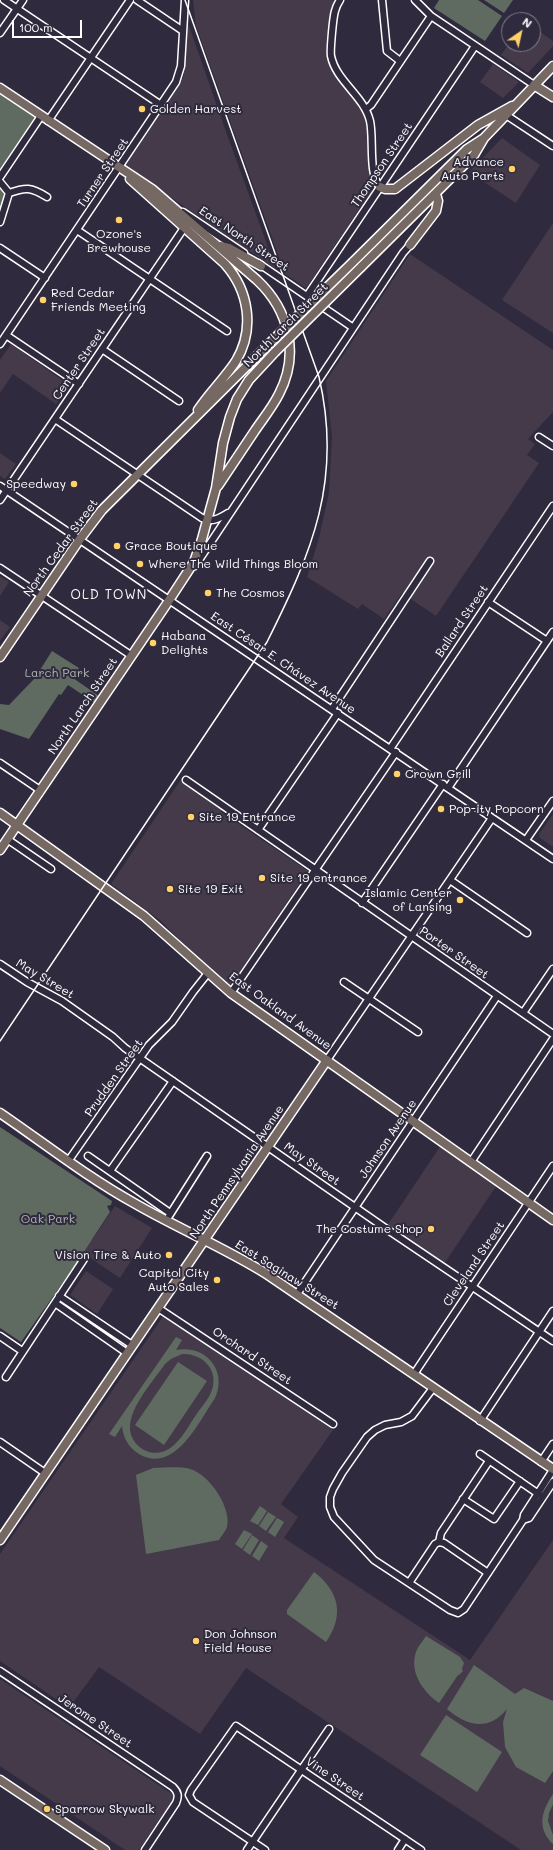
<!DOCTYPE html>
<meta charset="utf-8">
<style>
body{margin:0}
#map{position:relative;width:553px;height:1850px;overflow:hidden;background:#2f2a3d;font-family:Mali,sans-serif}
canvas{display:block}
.north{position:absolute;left:501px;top:12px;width:40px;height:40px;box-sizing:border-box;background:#2f2a3d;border:1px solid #827f8b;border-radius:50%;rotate:34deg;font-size:11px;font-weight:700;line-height:16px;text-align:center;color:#fff}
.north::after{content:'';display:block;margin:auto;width:14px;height:18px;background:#ffd166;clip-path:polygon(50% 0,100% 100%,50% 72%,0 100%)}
.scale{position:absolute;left:12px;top:20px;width:70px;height:18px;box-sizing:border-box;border:2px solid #fff;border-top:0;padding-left:5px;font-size:12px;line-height:14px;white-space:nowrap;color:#fff;-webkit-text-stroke:3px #2f2a3d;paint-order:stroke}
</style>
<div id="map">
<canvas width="553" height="1850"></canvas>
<div class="north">N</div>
<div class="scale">100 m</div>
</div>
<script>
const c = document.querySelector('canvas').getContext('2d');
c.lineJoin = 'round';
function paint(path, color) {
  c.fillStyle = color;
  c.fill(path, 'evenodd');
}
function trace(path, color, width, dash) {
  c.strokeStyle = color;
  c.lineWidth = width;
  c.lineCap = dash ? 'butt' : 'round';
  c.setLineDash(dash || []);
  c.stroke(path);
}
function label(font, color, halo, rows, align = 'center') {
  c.font = font + ' Mali,sans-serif';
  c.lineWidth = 4;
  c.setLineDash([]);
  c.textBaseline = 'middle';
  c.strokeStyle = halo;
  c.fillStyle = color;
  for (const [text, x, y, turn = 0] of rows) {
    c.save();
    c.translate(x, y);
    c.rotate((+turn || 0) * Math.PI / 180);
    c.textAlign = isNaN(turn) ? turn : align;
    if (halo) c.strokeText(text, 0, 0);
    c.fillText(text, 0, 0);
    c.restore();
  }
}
paint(new Path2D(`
 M193 0H332L335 2 332 6 327 48 329 61 332 68 360 105 365 115 367 127 372 191 306 288 285 274 196 26Z
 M187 20 224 126 276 269 125 166 181 82 184 75Z
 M533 27 553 41V46L528 73 501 55 509 44H533Z
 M493 64 519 82 503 98 480 82Z
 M502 138 540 165 516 203 469 172Z
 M553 223V333L502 300Z
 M410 254 553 350V412L528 439 535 444 527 455 539 463 436 616 402 593 384 619 362 604 358 609 307 577 319 538 329 492 332 437 326 381Z
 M11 344 69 385 56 404 13 374 0 393V360Z
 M0 453 16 464 5 479 0 476Z
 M0 576 9 582 0 596Z
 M0 620 10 627 0 641Z
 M184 775 226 803 221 812 308 871 231 985 196 956 161 921 111 884Z
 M553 814V847L540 838 539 834Z
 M441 1145 497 1185 444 1264 387 1226Z
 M115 1206 152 1228 120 1278 84 1254 82 1250 89 1241 92 1240Z
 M86 1271 113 1289 97 1314 70 1295Z
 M164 1315 333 1430 281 1504 298 1517 284 1538 470 1660 553 1540V1850H521L246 1668 200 1734 99 1667 69 1708 0 1661V1554Z
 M0 1679 175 1796 139 1850H125L0 1766Z`), '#453a4a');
paint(new Path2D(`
 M439 0H478L502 16 485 41 434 8Z
 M484 0H513L504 13Z
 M0 93 36 118 0 173Z
 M0 186 5 193 0 211Z
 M52 651 79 668 73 678 99 696 95 703 68 685 61 695 59 694 29 739 0 729V704L9 705 35 678Z
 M0 1127 112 1201 111 1205 107 1206 110 1212 74 1267 21 1342 0 1328Z
 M176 1337 182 1340 176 1350C205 1344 228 1370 215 1398 199 1421 175 1475 139 1454 129 1448 123 1438 122 1426L115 1437 109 1434ZM182 1354C200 1353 217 1367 213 1386 211 1397 202 1406 196 1415 185 1431 173 1458 149 1452 142 1450 136 1445 133 1439 120 1417 152 1383 165 1364L171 1359Z
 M178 1362 207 1381 164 1445 135 1425Z
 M153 1468C165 1468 178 1466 190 1469 209 1474 232 1508 227 1527 226 1531 221 1536 219 1540L146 1554 136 1475Z
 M260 1506 267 1511 258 1525 250 1521Z
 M268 1512 276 1517 266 1531 259 1526Z
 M277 1518 284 1522 275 1537 268 1532Z
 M244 1530 252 1534 242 1549 235 1544Z
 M252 1535 259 1540 250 1555 243 1550Z
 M261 1541 268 1546 259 1561 252 1556Z
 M314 1572C339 1591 345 1615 326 1642L287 1614V1610Z
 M426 1636 460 1657 464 1663 462 1669 463 1671 459 1675H458L439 1703C423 1692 409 1672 416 1652 418 1646 423 1641 426 1636Z
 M474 1665 515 1694 524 1688 553 1701V1771L545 1783 516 1767 505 1747 503 1722 507 1709C488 1732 467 1726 447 1709Z
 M446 1715 502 1752 477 1792 420 1755Z
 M553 1794V1804L549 1813 548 1821 553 1835V1844C536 1828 542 1810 553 1794Z`), '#5f6b61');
const minor = new Path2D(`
 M4 0 161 105
 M137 0 183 31
 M340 0C338 3 336 7 335 11 333 17 330 51 331 56 336 81 364 96 370 121 374 138 368 175 380 187
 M382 0 387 51 400 61
 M415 0 431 16 534 85
 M0 33 23 0
 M366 109 371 105 431 16
 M506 115 553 146
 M48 121 130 0
 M0 177 41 116
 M0 182 9 193 0 222
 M9 193C26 187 31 187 47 197
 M183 212 244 253
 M77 230 227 331
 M0 248 45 278
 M258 263 352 327
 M307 296 475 46
 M6 335 79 384
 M0 344 176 82 181 66 185 0
 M102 349 179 401
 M55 419 202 518C212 523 220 518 228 513
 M539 437 553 446
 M0 486 553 859
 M0 500 186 225
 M195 566 403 253 410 245
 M0 568 132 656
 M488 602 547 641
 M332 709 430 561
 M390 749 553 506
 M0 763 40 790
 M186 780 553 1034
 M448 788 553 632
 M258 830 338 713
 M7 839 51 869
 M526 840 553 801
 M450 880 527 933
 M362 903 443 784
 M0 964 27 982 62 1001 113 1037 125 1048 388 1230 553 1341
 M344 982 418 1032
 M231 993 396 752
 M523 1013 553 969
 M327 1060 492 818
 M88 1156 170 1213
 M69 1160 149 1045 172 1022 193 992 208 973
 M471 1162 553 1039
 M110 1171 173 1081
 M169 1216 207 1156
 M297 1294 497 996
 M59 1296 132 1345
 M55 1303 127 1353
 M158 1308 333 1424
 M0 1336 22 1351
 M414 1374 553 1166
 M6 1377 86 1256
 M433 1388 412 1416 401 1422 385 1425 375 1430 367 1437 342 1473 333 1489 330 1497V1507L334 1517 374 1560 450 1610 458 1613 464 1609 523 1520
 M480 1421 553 1311
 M0 1442 45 1473
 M480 1454 540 1495
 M541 1462 553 1444
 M553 1470 524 1515 523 1520 529 1518 553 1482
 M463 1499 494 1519 520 1481
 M439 1542 441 1533 489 1461
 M439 1542 444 1543 488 1573
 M409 1583 435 1544 439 1542
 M0 1671 173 1787C178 1792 179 1796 176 1803L145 1850
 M247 1850 329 1729
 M265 1850 193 1802 189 1795 191 1790 236 1726 421 1850
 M398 1850 405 1839`);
const major = new Path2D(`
 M534 85 553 97
 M0 88 152 189 257 280C289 310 300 354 279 394 272 408 262 420 254 432 242 450 230 468 218 486
 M130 179 225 264C249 291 255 329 236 361 225 378 209 393 198 410
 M380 187 385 189H395L478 125 512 106
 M410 245 436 211 438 201 436 194
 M220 246 229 248 261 266
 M353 262 467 149 484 138 553 66
 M361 267 474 155 484 138
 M0 657 80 539 102 510 273 340
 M0 813 144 916 231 993 553 1220
 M0 850 166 605 194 562 202 539 216 488 223 443 230 417 237 399 249 380 275 352
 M0 1113C44 1143 87 1177 134 1203 177 1228 223 1247 265 1273L553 1469
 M0 1540 327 1060
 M0 1780 105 1850`);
trace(minor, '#fff', 9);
trace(major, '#fff', 11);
trace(minor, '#2f2a3d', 6);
trace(major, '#766964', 8);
trace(new Path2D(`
 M0 1041 267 642C312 552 343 480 319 377L185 0`), '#fff', 1.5);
const majorBridge = new Path2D(`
 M273 340 353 262
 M275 352 361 267`);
trace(majorBridge, '#fff', 11, []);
trace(majorBridge, '#766964', 8);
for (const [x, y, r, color] of [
 [142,109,4,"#ffd166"],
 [512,169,4,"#ffd166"],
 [119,220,4,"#ffd166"],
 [43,300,4,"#ffd166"],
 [74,484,4,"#ffd166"],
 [117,546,4,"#ffd166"],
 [140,564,4,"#ffd166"],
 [208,593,4,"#ffd166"],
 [153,643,4,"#ffd166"],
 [397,774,4,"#ffd166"],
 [441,809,4,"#ffd166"],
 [191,817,4,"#ffd166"],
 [262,878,4,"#ffd166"],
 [170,889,4,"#ffd166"],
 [460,900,4,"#ffd166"],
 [431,1229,4,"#ffd166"],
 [169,1255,4,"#ffd166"],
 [217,1280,4,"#ffd166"],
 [196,1641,4,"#ffd166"],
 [47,1809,4,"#ffd166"]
]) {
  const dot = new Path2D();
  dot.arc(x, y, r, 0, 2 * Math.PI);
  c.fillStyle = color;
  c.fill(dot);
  trace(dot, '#2f2a3d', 1.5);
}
label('12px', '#fff', '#2f2a3d', [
 ["Golden Harvest",150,109],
 ["Advance",504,162,"right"],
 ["Auto Parts",504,176,"right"],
 ["Ozone's",119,234,"center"],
 ["Brewhouse",119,248,"center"],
 ["Red Cedar",51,293],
 ["Friends Meeting",51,307],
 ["Speedway",66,484,"right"],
 ["Grace Boutique",125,546],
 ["Where The Wild Things Bloom",148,564],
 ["The Cosmos",216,593],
 ["Habana",161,636],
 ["Delights",161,650],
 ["Crown Grill",405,774],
 ["Pop-ity Popcorn",449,809],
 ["Site 19 Entrance",199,817],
 ["Site 19 entrance",270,878],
 ["Site 19 Exit",178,889],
 ["Islamic Center",452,893,"right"],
 ["of Lansing",452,907,"right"],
 ["The Costume Shop",423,1229,"right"],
 ["Vision Tire & Auto",161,1255,"right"],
 ["Capitol City",209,1273,"right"],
 ["Auto Sales",209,1287,"right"],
 ["Don Johnson",204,1634],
 ["Field House",204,1648],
 ["Sparrow Skywalk",55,1809]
], 'left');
label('12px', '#fff', '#2f2a3d', [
 ["Thompson Street",382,165,-56],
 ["Turner Street",103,173,-56],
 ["East North Street",244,239,34],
 ["North Larch Street",286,325,-45],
 ["Center Street",79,364,-56],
 ["North Cedar Street",61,548,-54],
 ["Ballard Street",462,621,-56],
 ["East César E. Chávez Avenue",283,663,34],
 ["North Larch Street",83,706,-56],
 ["Porter Street",454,953,35],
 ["May Street",45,979,31],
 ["East Oakland Avenue",280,1011,36],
 ["Prudden Street",114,1078,-55],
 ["Johnson Avenue",388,1139,-56],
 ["May Street",312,1164,35],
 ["North Pennsylvania Avenue",237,1172,-56],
 ["Cleveland Street",474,1264,-56],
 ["East Saginaw Street",287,1275,32],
 ["Orchard Street",252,1356,34],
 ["Jerome Street",95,1721,34],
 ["Vine Street",335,1779,34]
]);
label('12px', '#afb5b0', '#2f2a3d', [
 ["Larch Park",57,673],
 ["Oak Park",48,1219]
]);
c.letterSpacing = '1px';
label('13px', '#fff', '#2f2a3d', [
 ["OLD TOWN",109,595]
]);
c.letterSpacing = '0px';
</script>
